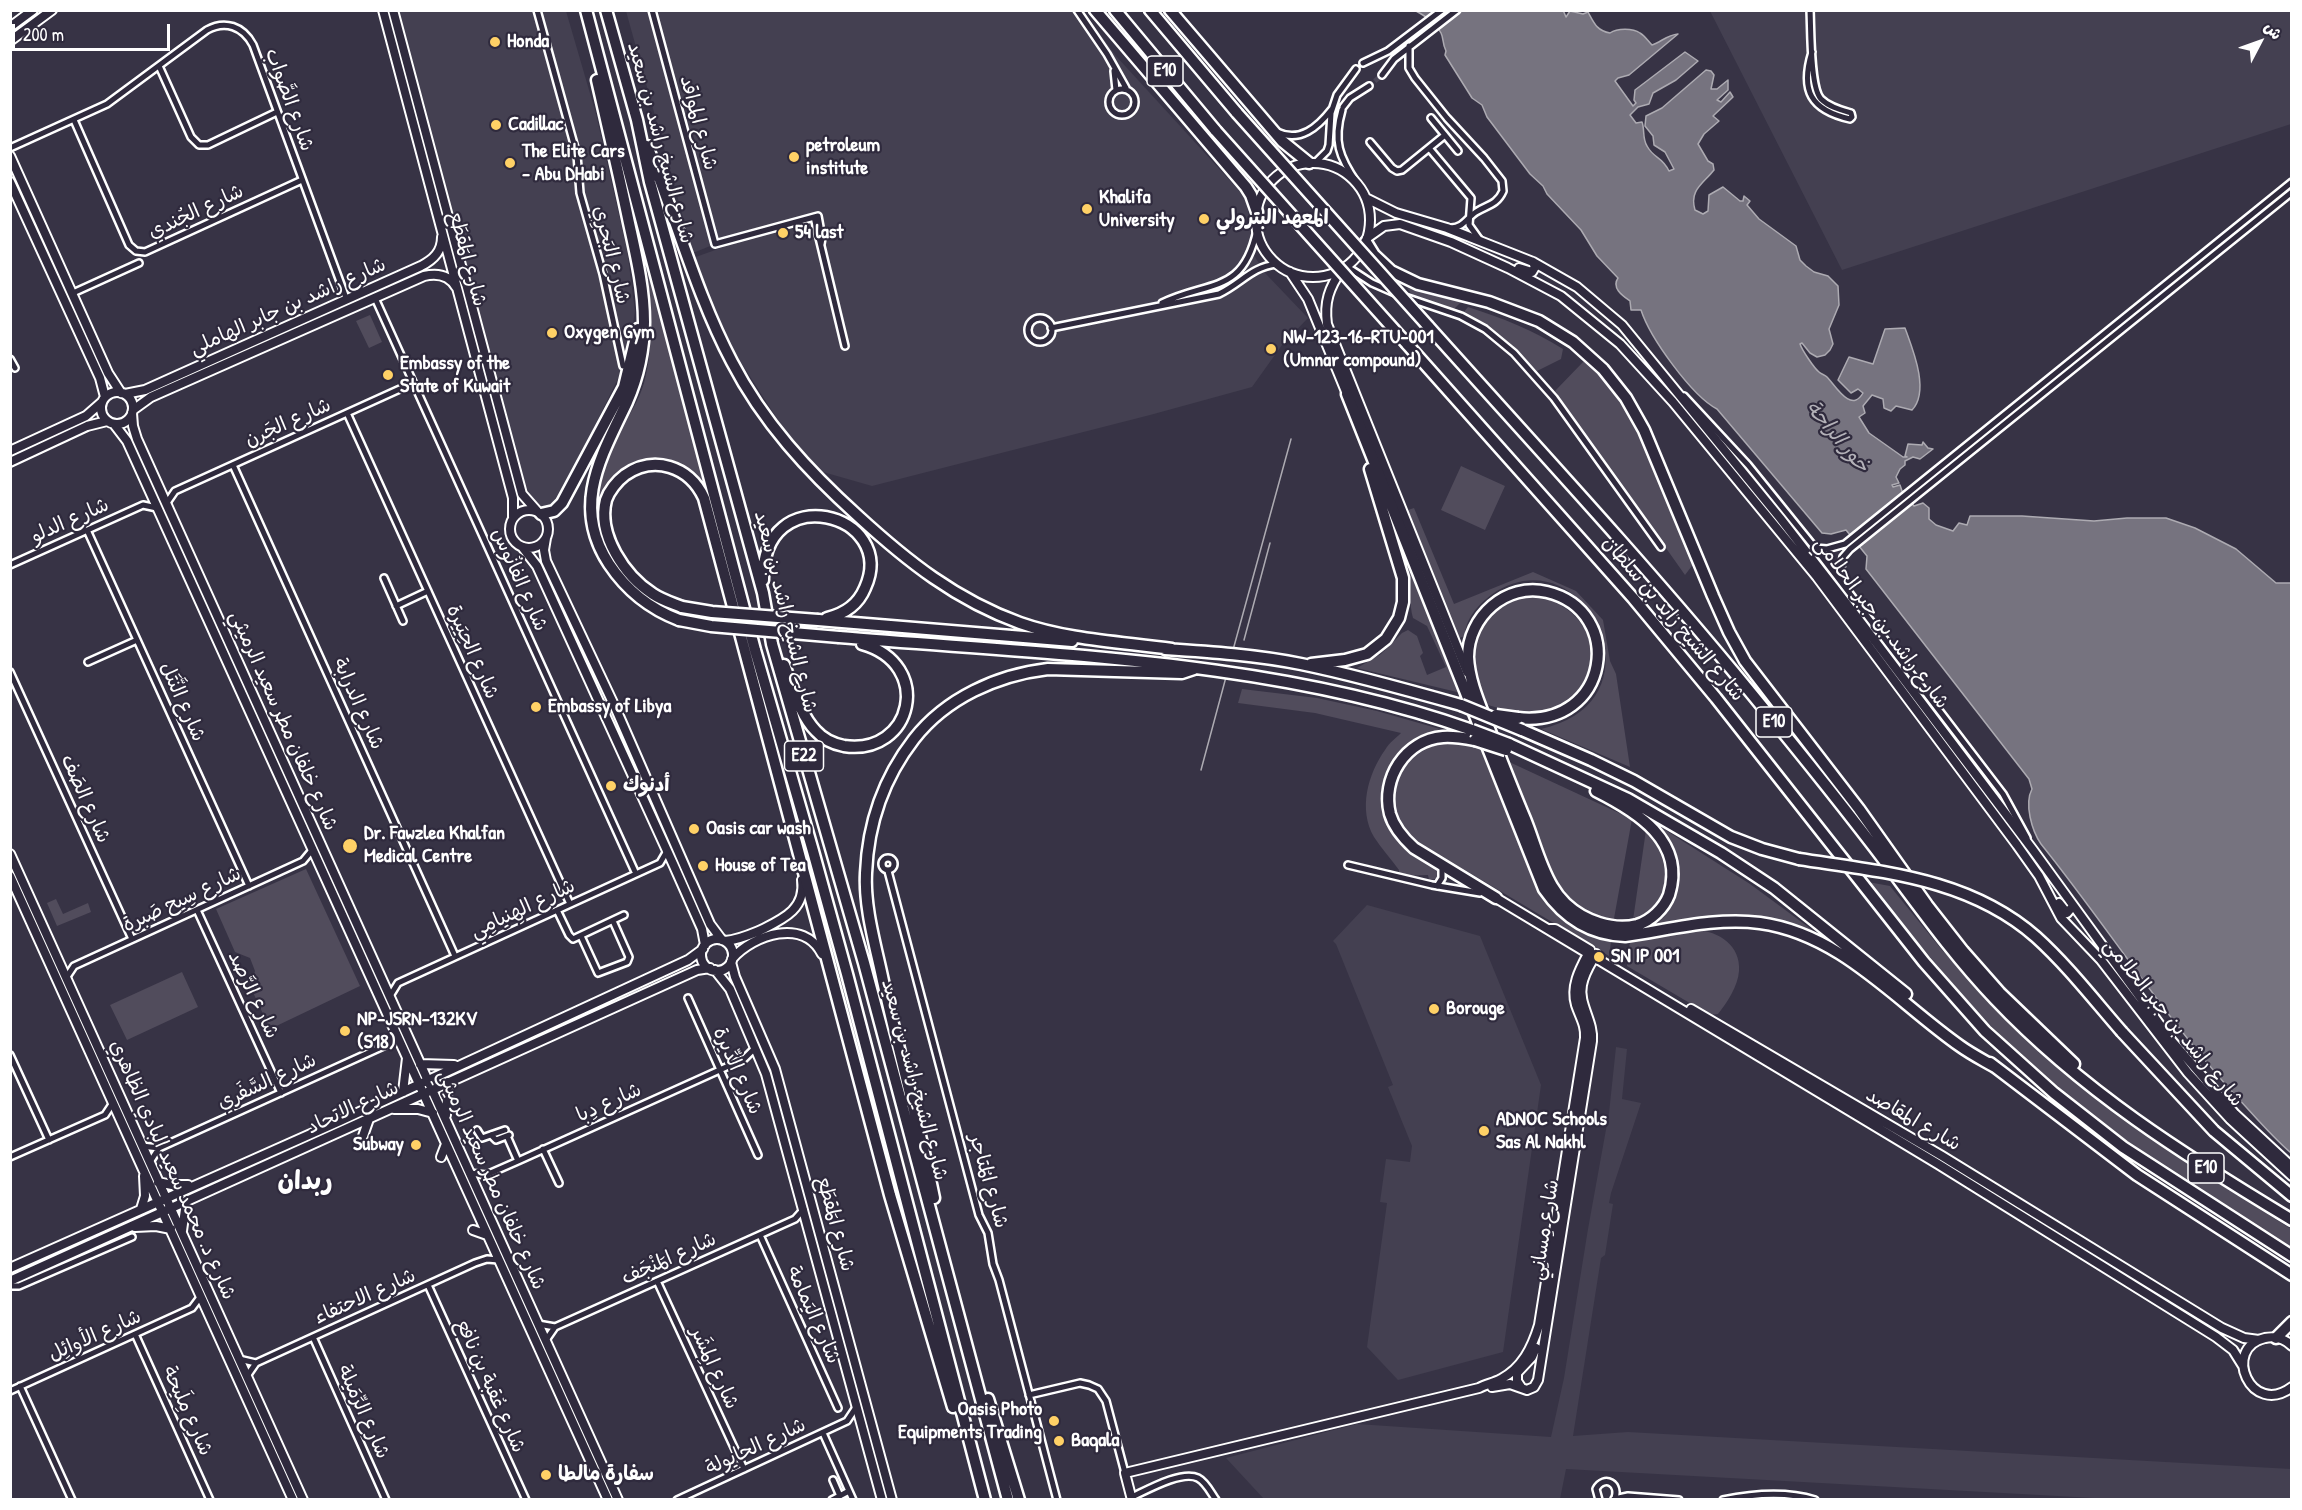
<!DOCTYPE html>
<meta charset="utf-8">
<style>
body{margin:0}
#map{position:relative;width:2302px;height:1510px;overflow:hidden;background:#373345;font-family:"Patrick Hand","Playpen Sans Arabic",sans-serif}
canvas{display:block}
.frame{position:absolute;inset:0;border:12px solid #fff;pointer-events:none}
.north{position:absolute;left:2230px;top:12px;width:60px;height:60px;-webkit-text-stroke:4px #2f2a3d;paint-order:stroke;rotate:49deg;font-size:16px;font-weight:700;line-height:24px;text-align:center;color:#fff}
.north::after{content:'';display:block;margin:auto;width:21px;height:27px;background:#fff;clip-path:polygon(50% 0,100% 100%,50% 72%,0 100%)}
.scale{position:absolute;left:12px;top:24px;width:158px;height:27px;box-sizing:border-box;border:3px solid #fff;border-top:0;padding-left:8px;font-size:18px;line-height:21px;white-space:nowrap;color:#fff;-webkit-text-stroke:4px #2f2a3d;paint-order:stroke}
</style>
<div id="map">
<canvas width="2302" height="1510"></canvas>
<div class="frame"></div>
<div class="north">ش</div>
<div class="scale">200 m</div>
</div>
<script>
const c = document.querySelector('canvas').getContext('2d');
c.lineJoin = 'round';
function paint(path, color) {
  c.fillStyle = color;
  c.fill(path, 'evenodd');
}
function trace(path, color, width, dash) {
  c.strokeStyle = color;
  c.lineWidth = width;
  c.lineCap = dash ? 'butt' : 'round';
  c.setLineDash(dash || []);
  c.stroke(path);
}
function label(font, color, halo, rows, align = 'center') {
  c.font = font + ' "Patrick Hand","Playpen Sans Arabic",sans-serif';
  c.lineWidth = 4.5;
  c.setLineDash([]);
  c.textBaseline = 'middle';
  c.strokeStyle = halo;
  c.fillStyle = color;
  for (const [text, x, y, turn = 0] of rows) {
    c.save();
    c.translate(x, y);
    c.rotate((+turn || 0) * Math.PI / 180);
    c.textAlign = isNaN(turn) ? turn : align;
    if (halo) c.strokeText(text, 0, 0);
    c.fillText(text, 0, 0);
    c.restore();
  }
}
paint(new Path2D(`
 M396 11H566L596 114 627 250 635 311 628 358 556 505 545 510 535 506 518 469Z
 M626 11H1083L1116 56 1245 197 1252 231 1249 248 1266 274 1308 318 1282 345 1252 387 1150 415 872 486 816 470 785 431 733 350 693 258 768 231 715 244 693 253Z
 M1710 11H2291V124L1842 270Z
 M1367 905 1480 936 1541 1085 1503 1352 1398 1380 1367 1347 1387 1203 1380 1202 1386 1159 1410 1162 1412 1146 1388 1087 1393 1085 1336 944 1333 941Z
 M1616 1047 1627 1049 1622 1099 1641 1103 1611 1193 1609 1203 1613 1204 1605 1255 1601 1258 1573 1436 1628 1432 2291 1469V1499H2112L1566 1469 1560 1499H1264L1226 1458 1357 1424 1551 1437 1564 1378 1588 1229 1609 1113Z`), '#444051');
paint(new Path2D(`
 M647 263 708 492C702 484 697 476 690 470 668 450 627 456 611 479 601 492 600 508 599 524 597 509 595 493 598 478 606 443 634 417 644 383 655 343 650 303 647 263Z
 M1407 288 1461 302 1454 309 1413 296Z
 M1468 307C1502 318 1533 330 1563 349L1561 359 1537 371 1509 343 1463 313Z
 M370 315 382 342 369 348 356 321Z
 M1584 361 1599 373 1614 391 1644 440 1694 563 1685 575 1555 391Z
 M1461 466 1505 486 1485 530 1441 510Z
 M1414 508 1454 604 1533 572 1576 591 1603 620 1610 661 1616 674 1630 767 1541 729C1669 701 1583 530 1491 595 1478 605 1465 619 1465 636L1459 638 1408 510Z
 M1409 570 1461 693 1357 668 1381 654 1402 633 1408 630 1417 636 1423 653 1420 656 1427 675 1446 667 1427 626 1413 618C1409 605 1411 585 1409 570Z
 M1533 596C1582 602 1612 654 1576 694 1566 705 1554 712 1540 714 1521 716 1502 709 1485 704 1467 654 1471 605 1533 596Z
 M1242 689 1317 698 1377 711 1440 729C1426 735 1412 740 1400 752 1377 774 1375 816 1397 840 1408 852 1435 862 1440 874L1436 879 1429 880 1428 875 1399 876V870C1391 859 1381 848 1374 837 1358 809 1368 774 1385 750 1389 743 1396 738 1401 733L1315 713 1238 703Z
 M1443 743 1460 744 1485 751 1540 892C1557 919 1580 936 1611 942L1609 956 1418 842C1379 808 1392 755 1443 743Z
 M1505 760 1632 819 1613 924C1600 921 1582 914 1571 904 1550 887 1517 790 1505 760Z
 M1659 826 1750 884 1826 940C1793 927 1758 913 1722 915 1693 917 1663 925 1634 930 1688 910 1692 868 1659 826Z
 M1646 830C1672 861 1675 902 1633 920Z
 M306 869 360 986 270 1029 251 988 255 971 250 958 235 952 216 909Z
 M1868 882 1890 886 1942 950 2047 1056 2114 1110 2209 1177 2291 1229V1247C2205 1193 2115 1139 2038 1071 1975 1015 1922 947 1868 882Z
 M56 899 63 914 88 903 91 912 57 926 47 903Z
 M1696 930C1719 931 1741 946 1739 971 1738 986 1727 1003 1718 1014L1710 1015 1627 966 1630 941Z
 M182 972 198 1007 127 1040 110 1005Z`), '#514c5c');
const water = new Path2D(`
 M1563 10 1566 17 1570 11 1583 14 1588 12C1594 23 1597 31 1610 33 1617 28 1633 28 1640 33 1645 36 1648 41 1652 45 1661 42 1667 35 1678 34L1629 75 1618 78 1615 81 1633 106 1636 103 1634 100 1635 90 1685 52 1698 61 1676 80 1653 93 1649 104 1638 107 1630 115 1636 123 1642 122C1645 130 1642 138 1647 146 1654 159 1662 156 1669 171L1674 169 1665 152 1654 145 1653 136 1645 126 1646 116 1662 108 1706 70 1711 71 1714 75 1711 89H1717L1728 80V90L1717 100 1721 102 1730 92 1733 97 1713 116 1719 121 1704 134 1698 144 1708 161 1713 164 1714 170C1703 184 1689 190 1695 210L1703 214 1708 211 1709 195 1723 187 1740 201H1743L1744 196 1750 201 1747 205 1759 219 1796 246 1800 260 1806 266 1814 272 1828 276 1838 286 1839 305 1829 329 1833 344 1830 350 1825 355 1817 357 1810 353 1802 343 1800 344C1802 350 1814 368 1819 372 1821 374 1825 375 1827 377 1835 385 1851 414 1863 393L1858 389 1851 393 1838 380 1849 357 1873 364 1885 329 1905 328C1913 350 1930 391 1912 410L1896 406 1891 411 1884 408 1883 399 1872 395 1863 406 1865 413 1859 417 1869 433 1903 457H1907L1905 456 1908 444 1922 445 1923 442 1928 448 1933 449 1920 459 1913 457 1905 461V465L1900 469 1896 477 1899 483 1892 485 1893 487 1900 485 1902 491 1914 506 1923 503 1929 508V519L1936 525 1953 531 1959 523 1967 525 1970 516H2022L2094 521 2127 518H2166L2195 528 2236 549 2276 583H2291V1153C2270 1135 2253 1114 2234 1094 2163 1015 2107 926 2041 844 2032 831 2024 804 2032 789L2029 779 1866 569 1867 556 1846 530 1831 534 1822 533 1717 409C1692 396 1650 338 1641 310H1631L1630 301C1623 296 1611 288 1618 278L1597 256 1581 230 1547 194 1543 186 1530 174 1487 117 1482 105 1472 98 1445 55 1446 51C1442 43 1444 39 1441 33 1435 22 1425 16 1416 11Z`);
paint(water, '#76737f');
trace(water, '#adabb2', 1.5);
trace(new Path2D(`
 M1244 640 1270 543
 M1233 650 1291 439
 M1201 770 1226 677`), '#adabb2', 1.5);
trace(new Path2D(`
 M1369 86 1382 75`), '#4b4758', 5, [5, 2.5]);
const street = new Path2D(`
 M537 10 577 155 580 193 603 274 623 366
 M652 10 715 244 818 216 822 238 821 244
 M1077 10 1107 54 1126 88
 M1810 10C1811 28 1810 88 1821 99 1829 107 1841 110 1851 113L1852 117 1850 119C1811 110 1800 91 1812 52
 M1409 46V68L1415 78 1447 118 1484 158 1502 181 1503 191C1497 205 1487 205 1476 212 1467 218 1463 228 1451 228
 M1363 63 1388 51 1442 10
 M159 66 191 137 199 145H208L277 112
 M1114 71 1116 90
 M1382 75 1394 59 1457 10
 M1109 102a13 13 0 1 1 26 0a13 13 0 1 1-26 0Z
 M1343 107 1350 98 1369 86
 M1342 110C1333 141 1339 157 1357 183
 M1431 118 1458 151
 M74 120 129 245 136 251 145 252 302 180
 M1277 132C1300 143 1318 127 1332 109
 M1370 142 1392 168 1397 171 1402 170 1445 135
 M10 148 107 104 207 30C225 20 243 26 253 45L346 298
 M1429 148 1471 198 1469 225 1479 239
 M1315 163 1327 151 1329 145 1331 113 1337 95 1356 69
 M814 217 845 346
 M1346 266 1372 283 1397 294
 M73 293 139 263
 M1405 297 1461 316 1485 329 1514 353 1554 398 1661 547
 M375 298 636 874
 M1162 303C1209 280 1243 295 1257 230
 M1028 330a12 12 0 1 1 24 0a12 12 0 1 1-24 0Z
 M1051 328 1219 294C1242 283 1251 267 1277 264
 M10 359 15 368
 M1684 396 1748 465 1815 548 2003 794 2027 838
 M347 413 570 904
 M233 465 455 956
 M166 504 175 491 413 383
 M87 530 249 886
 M1815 548 1827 549 1845 544 2292 182
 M10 565 143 505 157 508
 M384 578 403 621
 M1839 579 1843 557 1850 549 2292 192
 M396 606 428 591
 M88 662 137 640
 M10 672 132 939
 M882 864a6 6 0 1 1 12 0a6 6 0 1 1-12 0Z
 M1348 865 1432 885 1480 893
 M888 871 979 1215 988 1233 993 1264 999 1280 1057 1500
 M1437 886 1442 878V866
 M197 910 281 1093
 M557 910 569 935 573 939 624 915
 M581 936 598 973 627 962 629 957 613 921
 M66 978 74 966 303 861 313 849
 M390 996 398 983 660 863 667 851
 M688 998 758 1155
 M10 1055 49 1140
 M477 1130 482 1138 505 1130
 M491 1135 496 1140 509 1135
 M507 1136 518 1161
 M142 1146 159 1148
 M543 1149 559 1183
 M10 1157 105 1115 113 1103
 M150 1162 159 1148 388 1044 395 1032
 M470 1173 486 1175 518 1161 744 1059 755 1048
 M760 1235 838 1408
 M657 1281 744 1469
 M428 1285 526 1500
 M10 1286H19L132 1237
 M538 1324 555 1327
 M135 1334 210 1500
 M313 1337 386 1500
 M546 1340 555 1327 795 1219 804 1209
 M239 1359 256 1363
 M247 1376 256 1363 475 1263 487 1259 499 1260
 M20 1386 72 1500
 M10 1391 192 1308 201 1296
 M1029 1395 1080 1383 1089 1385 1098 1389 1106 1401 1125 1473
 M823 1433 853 1500
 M833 1480 840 1496
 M1132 1497C1147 1490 1182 1470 1198 1478 1206 1482 1211 1493 1216 1500
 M1614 1499 1628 1496 1679 1500
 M677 1500 847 1421 857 1406
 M832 1500 849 1491
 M1599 1500 1596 1489C1604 1474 1622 1484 1614 1500
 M1723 1500C1752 1494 1786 1491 1815 1500`);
const secondary = new Path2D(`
 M383 10 513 498V517
 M393 10 522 494 537 511
 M10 27 33 10
 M10 41 52 10
 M10 156 108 373 121 393
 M1256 220a57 57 0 1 1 114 0a57 57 0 1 1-114 0Z
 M10 182 100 378 105 397
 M1366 198 1396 213 1447 228 1533 262 1577 287 1622 325 1780 518 1853 612 2033 850 2171 1040 2235 1114 2292 1167
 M1367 238 1384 226 1400 224 1451 242 1508 268 1561 296 1620 344 1673 402 1817 577 2017 845 2039 876 2061 918 2101 960 2188 1073 2230 1119 2292 1176
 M1519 268 1532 272 1535 267 1533 262
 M1342 269C1329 288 1324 302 1327 324L1467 672
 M1290 272 1308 299 1347 394
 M101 408a16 16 0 1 1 32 0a16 16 0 1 1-32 0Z
 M125 394 145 390 421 266C433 260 442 252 442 237
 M133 410 151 397 424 276C437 273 449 275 456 287
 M132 413 133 426 137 439 618 1500
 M114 424 127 441 608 1500
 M10 451 86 416 102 402
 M10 462 87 426 107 421
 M510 529a19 19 0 1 1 38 0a19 19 0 1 1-38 0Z
 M546 538 544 550 546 561 615 707 710 924 722 940
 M523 548 537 566 674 866 702 929 705 945
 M10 854 303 1500
 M10 876 293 1500
 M1496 898 1938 1164 2216 1337 2233 1350 2243 1366
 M2059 903 2067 913 2073 906
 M1550 929H1555L1590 950
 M701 955a16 16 0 1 1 32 0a16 16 0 1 1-32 0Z
 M725 941C738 940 749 935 761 930 783 919 806 909 802 880
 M732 959C754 934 804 918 822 954
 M731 962 735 977 775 1069 892 1500
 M715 970 730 989 766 1074 882 1500
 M1691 1009 1942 1156 2222 1328 2244 1338 2259 1340
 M420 1064 454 1065
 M403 1092 407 1058
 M394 1109H418L433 1113
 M446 1115 448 1082
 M363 1136 369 1119
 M441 1157 446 1144
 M158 1182 172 1185H188
 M141 1209 145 1196 144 1176
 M135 1227 156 1226 171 1229
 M473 1230 487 1235
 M182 1231 186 1202
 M10 1268 340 1121 688 960 703 949
 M10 1281 697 970 710 968
 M2292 1346C2285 1339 2275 1336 2265 1338 2221 1348 2251 1418 2292 1387
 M1492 1387 1510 1384 1527 1390 1534 1387 1538 1380 1592 1041C1594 1021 1578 1004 1582 985 1584 973 1591 963 1596 954
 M1521 1387 1517 1381V1373L1532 1357 1536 1348
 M1132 1500 1125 1473 1479 1388C1486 1384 1494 1383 1501 1379 1522 1368 1532 1348 1539 1325L1585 1038C1586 1025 1580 1017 1576 1005 1570 985 1581 967 1590 950`);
const highway = new Path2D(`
 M586 10 755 650 813 851 847 974 985 1500
 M606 10 637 120 650 182 763 593 772 644 864 963 1008 1500
 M1095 10 1246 187 1251 195 1257 212
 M1115 10 1216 131
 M1150 10 1237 113
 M1170 10 1282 141 1309 163
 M597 80C608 128 619 175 629 223 636 255 644 288 644 322 644 349 638 377 627 402 601 457 571 506 609 564 627 591 650 609 679 620
 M647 146C676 217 696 294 732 362 763 422 808 471 858 516 907 561 956 600 1020 623 1068 640 1122 642 1172 649
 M1366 242 1374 255 1391 271 1418 284 1489 302 1539 321 1573 342 1603 369 1626 398 1644 430 1713 596 1729 632 1745 661 1859 809 1927 905 1963 951 2000 993 2074 1064
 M1428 326C1530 440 1634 552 1732 670 1780 728 1828 787 1874 847 1913 898 1950 952 1995 999 2082 1091 2184 1155 2292 1220
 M1407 344 1633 598 1716 698 1924 962 1985 1031 2054 1093 2123 1147 2292 1256
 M1347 394 1544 889C1564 918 1589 935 1625 936 1669 930 1715 917 1760 923 1841 934 1897 1002 1960 1046 1971 1054 1983 1060 1995 1067
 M541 514 554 511 562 503 624 387 638 329
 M763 580C762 477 899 513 865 588 858 605 844 614 827 618
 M682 607C672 603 662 600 653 594 625 576 597 535 606 500 609 491 617 481 625 475 654 455 689 466 704 498L890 1195 953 1407
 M818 620 1072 641
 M839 637C1050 655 1272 659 1472 730
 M1165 649C1211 652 1256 655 1301 664 1355 675 1408 690 1461 705
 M1311 664 1345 660 1367 654 1386 639 1399 618 1403 602V578L1370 469
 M784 665C793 687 800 715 816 731 823 739 834 744 844 746 913 756 934 664 862 644
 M1518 718C1610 728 1626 611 1547 592 1506 582 1468 617 1468 657 1469 681 1480 705 1488 726 1500 757 1512 788 1525 819 1534 841 1540 866 1552 886 1556 893 1561 899 1566 904 1584 921 1613 931 1637 925 1651 921 1664 908 1669 895 1686 841 1636 811 1596 791
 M1522 730 1591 760 1634 781 1731 837 1762 849 1799 859
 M1475 740C1464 738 1453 736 1443 737 1405 740 1381 779 1390 814 1394 828 1403 838 1414 848L1496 898
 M1509 744 1628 799 1721 853 1774 888 1906 994
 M2122 1032 2214 1131 2292 1196
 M1990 1063 2137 1175 2292 1275
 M934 1198C919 1125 899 1053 883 981 876 947 864 908 866 873 868 823 883 779 914 739 946 698 997 675 1048 669L1182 673 1194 669
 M2276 1338 2292 1322
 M988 1399 1019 1500`);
trace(street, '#fff', 10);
trace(secondary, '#fff', 12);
trace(highway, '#fff', 15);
trace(street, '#2f2a3d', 5);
trace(secondary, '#2f2a3d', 8);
trace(highway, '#2f2a3d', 10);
const highwayBridge = new Path2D(`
 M1237 113 1428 326
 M1216 131 1407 344
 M682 607 712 612 818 620
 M679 620 711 626 839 637
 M1461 705 1522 730
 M1496 715 1518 718
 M1472 730 1509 744
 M1475 740 1506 750
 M1799 859C1882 872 1969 878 2036 937 2068 966 2094 1000 2122 1032`);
trace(highwayBridge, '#fff', 15, []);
trace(highwayBridge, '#2f2a3d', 10);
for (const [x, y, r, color] of [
 [495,42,6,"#ffd166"],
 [496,125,6,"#ffd166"],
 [794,157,6,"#ffd166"],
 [510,163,6,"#ffd166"],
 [1087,209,6,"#ffd166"],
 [1204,219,6,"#ffd166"],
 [783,233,6,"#ffd166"],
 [552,333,6,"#ffd166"],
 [1271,349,6,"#ffd166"],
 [388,375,6,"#ffd166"],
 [536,707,6,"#ffd166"],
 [611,786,6,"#ffd166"],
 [694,829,6,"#ffd166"],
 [350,846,8,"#ffd166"],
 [703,866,6,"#ffd166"],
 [1599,957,6,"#ffd166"],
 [1434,1009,6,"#ffd166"],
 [345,1031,6,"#ffd166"],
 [1484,1131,6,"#ffd166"],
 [416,1145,6,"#ffd166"],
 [1054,1421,6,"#ffd166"],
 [1059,1441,6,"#ffd166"],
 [546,1475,6,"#ffd166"]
]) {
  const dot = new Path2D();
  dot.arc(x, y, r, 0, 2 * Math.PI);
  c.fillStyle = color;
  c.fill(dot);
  trace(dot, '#2f2a3d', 2);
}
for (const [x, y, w] of [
 [1165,71,36],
 [1774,722,36],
 [804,756,39],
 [2206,1168,36]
]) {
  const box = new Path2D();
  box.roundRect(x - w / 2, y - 15, w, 30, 4.5);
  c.fillStyle = '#2f2a3d';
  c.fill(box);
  trace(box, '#fff', 1.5);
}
label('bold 18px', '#fff', null, [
 ["E10",1165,71],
 ["E10",1774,722],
 ["E22",804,756],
 ["E10",2206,1168]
]);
label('bold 20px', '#fff', '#2f2a3d', [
 ["Honda",507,42],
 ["Cadillac",508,125],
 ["petroleum",806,146],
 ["institute",806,169],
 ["The Elite Cars",522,152],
 ["- Abu DHabi",522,175],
 ["Khalifa",1099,198],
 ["University",1099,221],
 ["المعهد البترولي",1216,219],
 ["54 last",795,233],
 ["Oxygen Gym",564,333],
 ["NW-123-16-RTU-001",1283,338],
 ["(Umnar compound)",1283,361],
 ["Embassy of the",400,364],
 ["State of Kuwait",400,387],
 ["Embassy of Libya",548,707],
 ["أدنوك",623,786],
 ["Oasis car wash",706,829],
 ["Dr. Fawzlea Khalfan",364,834],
 ["Medical Centre",364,857],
 ["House of Tea",715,866],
 ["SN IP 001",1611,957],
 ["Borouge",1446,1009],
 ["NP-JSRN-132KV",357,1020],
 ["(S18)",357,1043],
 ["ADNOC Schools",1496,1120],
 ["Sas Al Nakhl",1496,1143],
 ["Subway",404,1145,"right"],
 ["Oasis Photo",1042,1410,"right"],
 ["Equipments Trading",1042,1433,"right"],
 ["Baqala",1071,1441],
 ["سفارة مالطا",558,1475]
], 'left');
label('20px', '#fff', '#2f2a3d', [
 ["شارع الصَّواب",289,100,70],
 ["شارع المواقد",698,123,75],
 ["شارع الشيخ راشد بن سعيد",660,143,75],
 ["شارع الجُندي",196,212,-25],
 ["شارع البَحرِي",611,255,76],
 ["شارع المَقطَع",467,259,75],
 ["شارع راشد بن جابر الهاملي",288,307,-24],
 ["شارع الجَرن",288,423,-24],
 ["شارع الدلو",70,521,-24],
 ["شارع الفانُوس",519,580,66],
 ["شارع الشيخ راشد بن سعيد",785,612,76],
 ["شارع الشيخ زايد بن سلطان",1673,619,50],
 ["شارع راشد بن جبر الحلامي",1881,623,53],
 ["شارع الحِيَيرة",472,652,66],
 ["شارع النَّتَل",182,702,66],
 ["شارع الدرابة",358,704,66],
 ["شارع خلفان مطر سعيد الرميثي",283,721,66],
 ["شارع الصَف",85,799,66],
 ["شارع سِيح صَبرة",182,900,-25],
 ["شارع الهِنيامِي",523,909,-25],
 ["شارع الرَّصد",253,995,65],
 ["شارع راشد بن جبر الحلامي",2173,1023,51],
 ["شارع الدِّيرة",737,1071,66],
 ["شارع الشيخ راشد بن سعيد",914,1080,75],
 ["شارع السَّفَري",267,1082,-25],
 ["شارع دِبا",609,1103,-24],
 ["شارع الاتحاد",353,1108,-25],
 ["شارع المقاصد",1913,1120,30],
 ["شارع د. محمد سعيد البادي الظاهري",172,1170,66],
 ["شارع خلفان مطر سعيد الرميثي",491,1180,66],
 ["شارع المُتاجر",988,1181,74],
 ["شارع المَقطَع",835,1224,75],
 ["شارع مِسانِي",1545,1230,-81],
 ["شارع المَنْجَف",669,1259,-24],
 ["شارع الاحتفاء",365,1297,-24],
 ["شارع اليَمامة",813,1315,66],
 ["شارع الأوائِل",95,1336,-24],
 ["شارع المِشَر",714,1368,65],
 ["شارع عُقبة بن نافع",490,1386,66],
 ["شارع مِلَيحة",187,1411,66],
 ["شارع الرِّمَيلة",363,1412,66],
 ["شارع الحايولة",756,1447,-25]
]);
label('italic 21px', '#b4b2b9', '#2f2a3d', [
 ["خور الراحة",1837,437,50]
]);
label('bold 26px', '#fff', '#2f2a3d', [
 ["ربدان",305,1182]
]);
</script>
